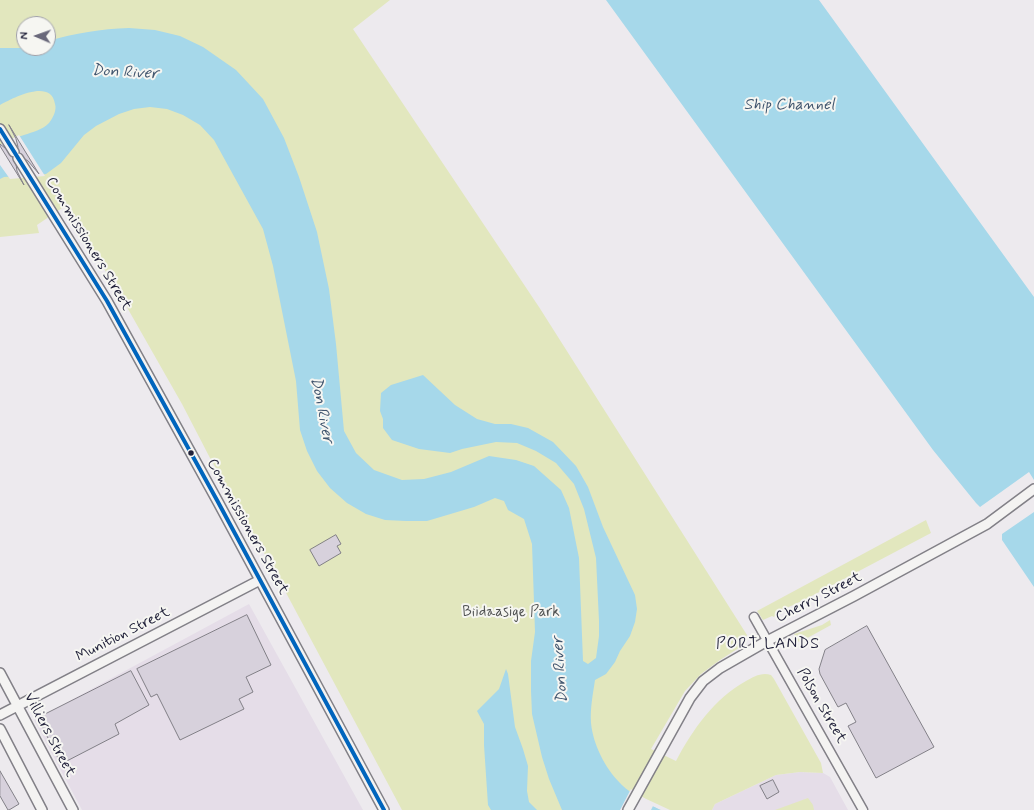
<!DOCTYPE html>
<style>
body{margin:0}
#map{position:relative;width:1034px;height:810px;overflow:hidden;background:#edeaee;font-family:Mynerve,sans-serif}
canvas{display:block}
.north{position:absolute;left:16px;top:16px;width:40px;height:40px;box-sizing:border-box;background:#f6f6f2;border:1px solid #a1a1a9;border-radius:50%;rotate:272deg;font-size:11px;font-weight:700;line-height:16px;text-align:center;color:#22223b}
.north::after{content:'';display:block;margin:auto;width:14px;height:18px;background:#69687a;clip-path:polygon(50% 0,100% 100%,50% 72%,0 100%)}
</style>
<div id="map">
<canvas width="1034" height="810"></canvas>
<div class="north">N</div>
</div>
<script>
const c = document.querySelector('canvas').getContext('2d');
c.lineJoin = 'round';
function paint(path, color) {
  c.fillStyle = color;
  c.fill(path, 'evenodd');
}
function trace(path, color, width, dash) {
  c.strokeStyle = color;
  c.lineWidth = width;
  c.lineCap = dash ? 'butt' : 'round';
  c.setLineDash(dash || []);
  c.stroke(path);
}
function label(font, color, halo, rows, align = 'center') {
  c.font = font + ' Mynerve,sans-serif';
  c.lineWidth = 4;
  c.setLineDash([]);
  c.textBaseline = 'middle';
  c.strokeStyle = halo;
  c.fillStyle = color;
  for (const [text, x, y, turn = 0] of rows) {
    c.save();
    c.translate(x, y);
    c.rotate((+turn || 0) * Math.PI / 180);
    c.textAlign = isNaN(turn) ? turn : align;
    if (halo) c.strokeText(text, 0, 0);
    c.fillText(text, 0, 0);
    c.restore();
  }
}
paint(new Path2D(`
 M249 604 363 810H82L34 720Z
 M800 772 823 773 830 777 848 810H712L715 804 776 775Z`), '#e5dde8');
paint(new Path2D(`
 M0 0H390L353 29 539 307 747 635 744 642 745 644 720 660 701 674 685 691 651 749 676 761C693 729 714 699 746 681 754 677 761 672 771 675L774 679 821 763 823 773 800 772 776 775 715 804 712 810H670L629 791 619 810H402L276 574 210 458 182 404 116 288 65 206 37 225 39 233 0 237ZM24 24H48V48H24Z
 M926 520 931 533 806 599 778 612 774 617 772 616 763 620 757 611Z
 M830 620 831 625 800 642 797 641 794 634 822 625Z
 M808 798 813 805 814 810H775Z`), '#e2e7be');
paint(new Path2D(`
 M606 0H819L1034 297V480L1029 472 980 507 976 503 933 450Z
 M129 28 155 30 180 36 203 47 236 70 263 99 284 138 299 177 317 232 329 289 336 344 344 431 356 453 374 470 402 480 424 479 451 472 489 456 516 460 534 466 561 490 569 508 579 558 583 661 588 664 596 658 599 636V621L596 558 584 509 574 484 556 463 536 451 517 443 496 442 462 449 450 453 419 449 392 440 383 428V419L380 411 381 393 391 385 423 375 455 405 477 419 495 424H511L528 428 553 442 576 466 588 487 603 527 635 595 637 609 635 622 630 636 620 651 615 662 606 674 595 680C593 694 590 708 591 723 593 744 605 768 620 783 628 792 650 805 661 810H562L549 779 542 757 532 714 531 691V661L535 632 532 544 524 519 508 510 504 501 495 498 474 507 427 521H406L385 520 366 514 347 503 330 488 317 471 307 451 300 430 296 381 273 266 263 229 214 140 200 125 183 115 167 109 150 107 134 109 119 114 96 126 84 135 61 163 46 174 4 177 0 179V148C7 142 16 137 24 135 33 132 42 130 49 123 53 118 57 110 55 104 51 78 13 98 0 105V48H48V41C75 33 101 29 129 28Z
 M1034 512V587L1002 540V534Z
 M506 669 508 674 515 727 523 749 528 766 527 791 529 802 537 810H491L488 805 484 745V724L477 711 499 689Z`), '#a6d8ea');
paint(new Path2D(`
 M19 135 45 176 10 179 0 165V145Z
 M631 789 654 805 662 808 663 810 653 806 651 810H620Z`), '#edeaee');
const building = new Path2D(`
 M9 125 39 174 28 161 22 157 16 161V164L17 171 24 185 0 146V144L10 152 17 149 18 147 16 139Z
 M336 535 341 544 337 546 341 553 319 566 310 550Z
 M247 615 271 665 246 677 253 692 239 699 244 709 180 740 157 694 151 697 137 669Z
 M867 626 934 747 876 778 848 726 856 722 846 703 838 707 820 674 819 669 825 650Z
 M131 671 149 705 115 724 119 734 61 764 38 718Z
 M0 771 19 804 9 810H8L0 796Z
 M773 780 779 792 767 799 760 786Z`);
paint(building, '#d7d1dc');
trace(building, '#828087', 1);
const minor = new Path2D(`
 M754 617 863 810`);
const tertiary = new Path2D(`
 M0 129 14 152
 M18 158 107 301 218 502 384 810
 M0 673 73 810
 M0 715 260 580
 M0 729 42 810
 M628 810 690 698 703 681 720 668 767 641 854 596 987 524 1034 489`);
trace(minor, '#828087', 11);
trace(tertiary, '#828087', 12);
trace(minor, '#f4f3f2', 8);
trace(tertiary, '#f4f3f2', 9);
trace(new Path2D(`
 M0 129 107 301 218 502 384 810`), '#0065bd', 4);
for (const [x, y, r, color] of [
 [191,453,3.5,"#22223b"]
]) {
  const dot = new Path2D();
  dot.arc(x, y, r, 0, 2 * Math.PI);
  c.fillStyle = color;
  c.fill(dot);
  trace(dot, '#f6f6f2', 1.5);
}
label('15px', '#22223b', '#f6f6f2', [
 ["Commissioners Street",88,244,59],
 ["Commissioners Street",247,527,61],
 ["Cherry Street",819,598,-27],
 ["Munition Street",123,635,-27],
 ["Polson Street",821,706,60],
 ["Villiers Street",49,735,62]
]);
label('15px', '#505252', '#f6f6f2', [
 ["Biidaasige Park",511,613]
]);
label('italic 16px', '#41566f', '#f6f6f2', [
 ["Don River",125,73,3],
 ["Ship Channel",789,106],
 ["Don River",321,410,79],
 ["Don River",561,670,-94]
]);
c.letterSpacing = '1px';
label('16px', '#22223b', '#f6f6f2', [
 ["PORT LANDS",768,645]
]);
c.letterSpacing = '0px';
</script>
